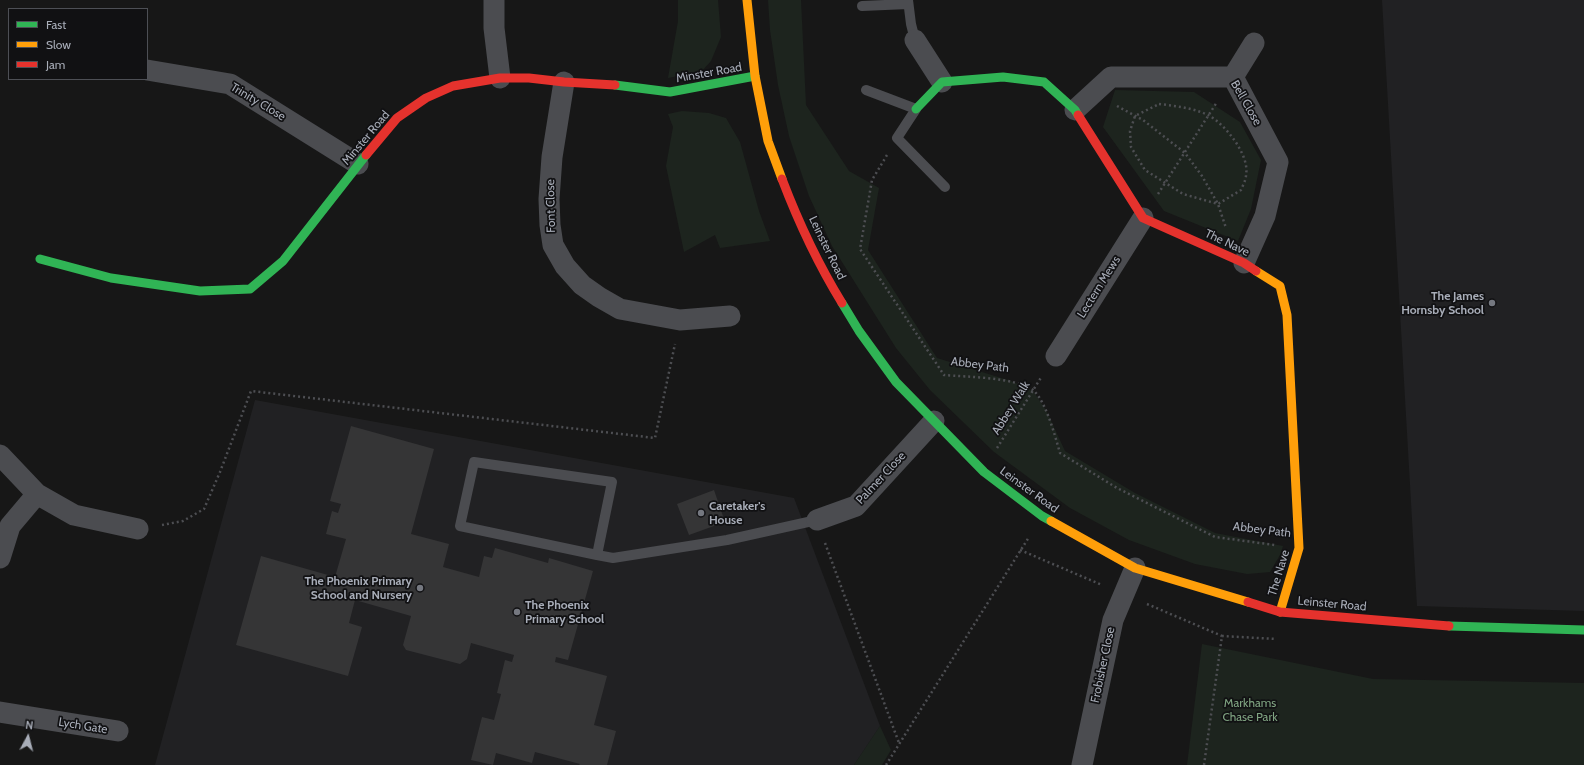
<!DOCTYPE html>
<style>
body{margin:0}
#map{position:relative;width:1584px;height:765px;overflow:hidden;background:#171717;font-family:Cabin,sans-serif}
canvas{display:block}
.legend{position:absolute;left:8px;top:8px;width:140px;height:72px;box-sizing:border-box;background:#111113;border:1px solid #4d4f55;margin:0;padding:5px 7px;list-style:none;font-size:12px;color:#a8adb8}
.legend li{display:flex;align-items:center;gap:8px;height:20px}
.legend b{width:20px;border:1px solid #4d4f55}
.north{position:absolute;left:8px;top:717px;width:40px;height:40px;-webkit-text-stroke:3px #111113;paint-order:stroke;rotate:7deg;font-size:11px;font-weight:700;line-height:16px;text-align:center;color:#a8adb8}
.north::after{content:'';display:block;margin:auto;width:14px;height:18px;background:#a8adb8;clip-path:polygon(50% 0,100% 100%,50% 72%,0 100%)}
</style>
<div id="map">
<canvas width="1584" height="765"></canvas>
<ul class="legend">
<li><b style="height:5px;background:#30b455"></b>Fast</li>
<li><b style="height:5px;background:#ff9f0a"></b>Slow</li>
<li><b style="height:5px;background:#e5322d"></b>Jam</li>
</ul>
<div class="north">N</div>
</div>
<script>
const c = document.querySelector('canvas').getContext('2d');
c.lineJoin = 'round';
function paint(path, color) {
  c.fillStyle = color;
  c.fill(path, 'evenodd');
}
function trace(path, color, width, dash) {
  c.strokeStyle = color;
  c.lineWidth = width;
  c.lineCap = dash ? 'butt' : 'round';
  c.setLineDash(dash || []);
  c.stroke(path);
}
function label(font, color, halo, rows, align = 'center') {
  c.font = font + ' Cabin,sans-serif';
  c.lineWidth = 3.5;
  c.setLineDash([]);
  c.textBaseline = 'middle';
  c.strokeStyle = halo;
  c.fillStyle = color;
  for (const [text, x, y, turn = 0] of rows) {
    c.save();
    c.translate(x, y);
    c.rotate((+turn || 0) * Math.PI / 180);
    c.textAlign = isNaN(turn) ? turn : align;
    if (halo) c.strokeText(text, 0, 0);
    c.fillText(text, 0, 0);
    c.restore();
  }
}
paint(new Path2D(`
 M1382 0H1584V611L1417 606Z
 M255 400 794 498 880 726 854 765H155Z`), '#212123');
paint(new Path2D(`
 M678 0H718L721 37 711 61 702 71 668 78 678 21Z
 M768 0H801L806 105 849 171 879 188 868 250 937 358 1011 381 1033 391 1046 410 1065 451 1135 493 1215 533 1283 546 1280 555 1270 572 1247 574 1195 564 1129 540 1070 508 994 452 930 390 896 348 832 246 809 196 789 136 778 85 770 30Z
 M1115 90 1194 92 1240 122 1261 160 1251 209 1238 241 1164 211 1103 127Z
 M682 111 709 113 726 118 740 142 759 211 770 241 720 248 715 235 684 252 666 166 673 127 668 114Z
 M1202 644 1373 679 1584 683V765H1187Z
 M880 726 891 750 882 765H854Z`), '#1d241e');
paint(new Path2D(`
 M351 426 434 449 411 534 449 544 443 567 479 577 484 556 492 558 495 548 548 563 549 558 593 571 568 660 556 657 555 662 607 676 594 725 616 731 607 765H579L580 764 535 752 532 763 496 753 493 765 471 760 482 717 494 720 501 694 497 693 505 660 512 662 514 655 471 643 467 659 460 664 406 650 403 645 411 616 355 600 349 623 362 627 348 676 236 645 261 556 335 577 346 539 326 534 332 511 338 513 341 504 330 501Z
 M714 490 725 522 689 535 677 504Z`), '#353536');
trace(new Path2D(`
 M1159 104C1176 106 1193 108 1208 115 1225 124 1250 155 1246 175 1246 180 1243 185 1241 190L1218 204 1183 194 1145 170 1131 147 1130 131 1135 116Z
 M1117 106 1143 120 1185 153 1202 176 1218 204 1226 228
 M887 155 872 180 860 249 944 375C967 377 1014 377 1033 390 1046 401 1055 436 1060 453L1117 488 1215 537 1275 545
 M1158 194 1217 102
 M997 448 1042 376
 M162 525 183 521 204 509 220 472 251 391 655 438 675 344
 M825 543 899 743
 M1020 550 1102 585
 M1147 604 1222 636
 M886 765 1029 537
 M1204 765 1222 636 1276 639`), '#4d4e52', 2.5, [2, 3]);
trace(new Path2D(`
 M908 0 911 24 915 40
 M862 6 908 4
 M866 90 916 109 897 138 945 187
 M597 555 612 482 474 462 460 526 597 555 613 558 727 540 817 520`), '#4b4c50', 10);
trace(new Path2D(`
 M494 0V28L500 78
 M915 40 942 82
 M147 70 230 84 358 164
 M1233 77 1254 43
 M564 82 552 157 549 199 550 225 553 245 565 266 582 285 599 297 620 309 680 320 730 316
 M1075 110 1111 77H1233L1278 162 1265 216 1244 263
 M1056 356 1143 218
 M0 455 37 494 10 526 0 558
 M37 494 74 515 138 529
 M817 520 856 506 934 421
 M0 712 118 731
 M1082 765 1113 620 1135 568`), '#4b4c50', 21);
trace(new Path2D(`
 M615 85 670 92 755 76
 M916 109 942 82 1003 77 1044 82 1075 110 1078 115
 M40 259 111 278 200 291 250 289 283 261 366 155
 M842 303 859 331 896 382 984 472 1042 516 1051 521
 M1449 626 1584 630`), '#30b455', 9);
trace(new Path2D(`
 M747 0 755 76 768 141 782 179
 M1256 271 1280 286 1287 315 1299 548 1280 612
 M1051 521 1135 568 1248 602`), '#ff9f0a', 9);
trace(new Path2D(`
 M1078 115 1143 218 1244 263 1256 271
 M366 155 397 118 426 98 453 86 500 78H529L564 82 615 85
 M782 179C798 221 818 264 842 303
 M1248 602 1280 612 1449 626`), '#e5322d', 9);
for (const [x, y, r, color] of [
 [1492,303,4,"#757880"],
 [701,513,4,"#757880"],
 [420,588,4,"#757880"],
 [517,612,4,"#757880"]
]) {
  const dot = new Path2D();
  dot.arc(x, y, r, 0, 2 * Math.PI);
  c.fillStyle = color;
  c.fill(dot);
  trace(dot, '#111113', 1.5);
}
label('12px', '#a8adb8', '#111113', [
 ["Minster Road",709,73,-10],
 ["Trinity Close",258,102,31],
 ["Bell Close",1246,103,60],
 ["Minster Road",366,138,-50],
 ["Font Close",551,206,-91],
 ["The Nave",1227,243,25],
 ["Leinster Road",827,248,64],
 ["Lectern Mews",1099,287,-58],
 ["Abbey Path",980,365,7],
 ["Abbey Walk",1011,408,-58],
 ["Palmer Close",881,478,-47],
 ["Leinster Road",1029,490,36],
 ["Abbey Path",1262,530,7],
 ["The Nave",1279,573,-73],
 ["Leinster Road",1332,604,5],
 ["Frobisher Close",1103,665,-78],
 ["Lych Gate",83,726,9]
]);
label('bold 12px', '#a8adb8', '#111113', [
 ["The James",1484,296],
 ["Hornsby School",1484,310],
 ["Caretaker's",709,506,"left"],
 ["House",709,520,"left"],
 ["The Phoenix Primary",412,581],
 ["School and Nursery",412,595],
 ["The Phoenix",525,605,"left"],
 ["Primary School",525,619,"left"]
], 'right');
label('12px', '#7fa381', '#111113', [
 ["Markhams",1250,703],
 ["Chase Park",1250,717]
]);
</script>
